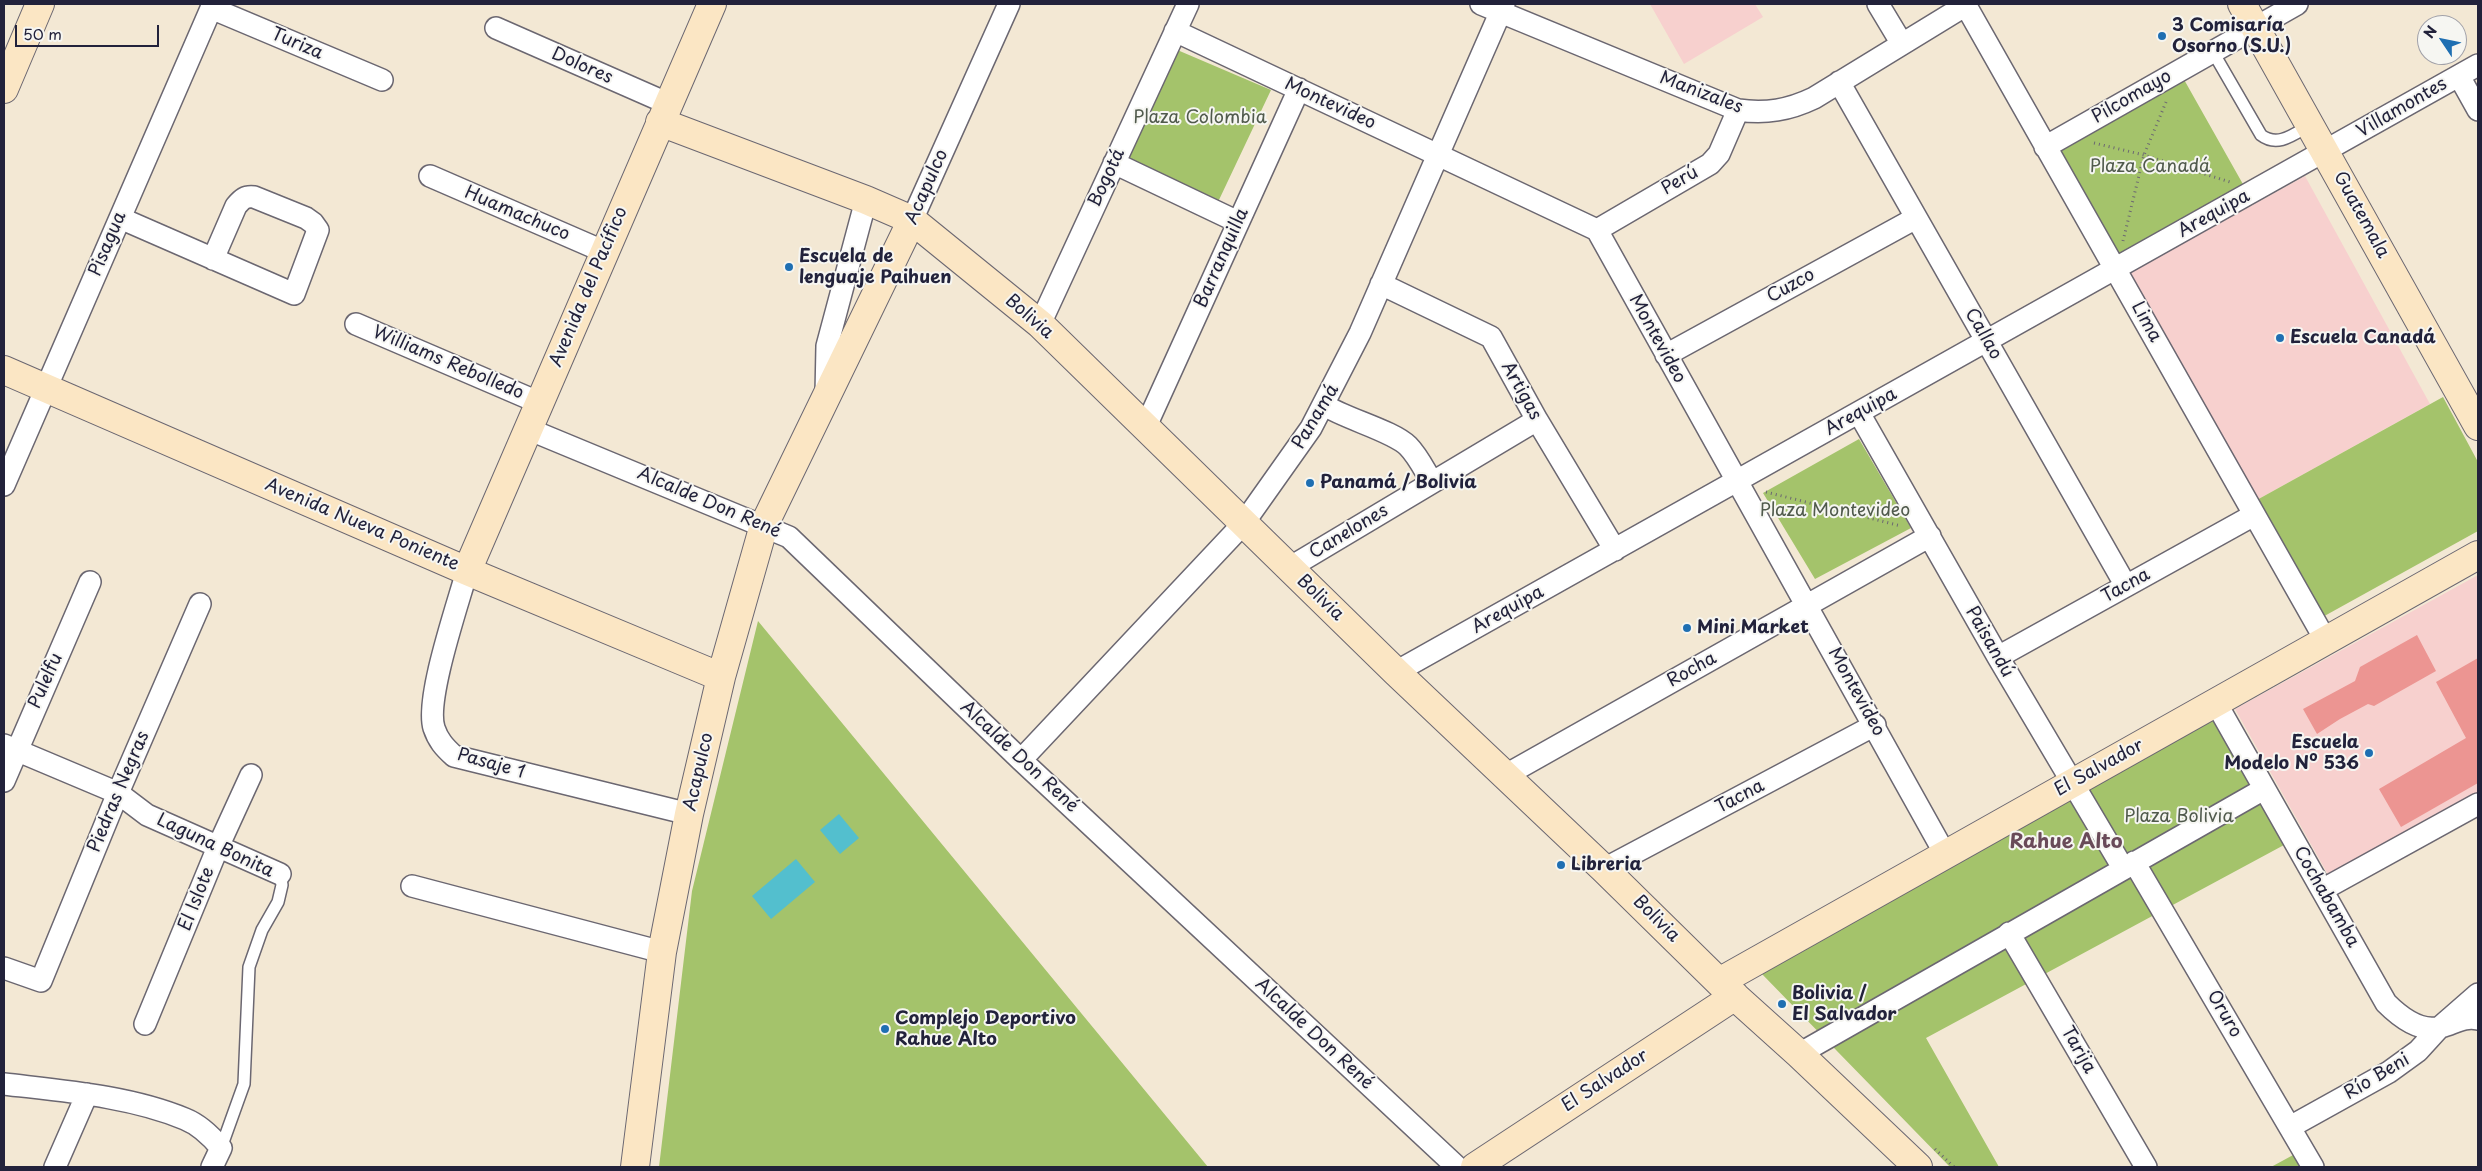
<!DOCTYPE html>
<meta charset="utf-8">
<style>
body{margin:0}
#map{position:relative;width:2482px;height:1171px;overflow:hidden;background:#f3e8d4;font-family:"Playpen Sans",sans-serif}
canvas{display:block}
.frame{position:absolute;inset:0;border:5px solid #22223b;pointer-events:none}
.north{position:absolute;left:2417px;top:15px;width:50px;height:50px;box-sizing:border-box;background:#f6f6f2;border:1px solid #a1a1a9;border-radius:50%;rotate:304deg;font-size:14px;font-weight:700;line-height:20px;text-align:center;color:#22223b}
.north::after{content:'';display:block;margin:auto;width:18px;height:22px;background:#1f6fb2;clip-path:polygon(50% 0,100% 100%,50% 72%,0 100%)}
.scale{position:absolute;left:15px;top:25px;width:144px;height:22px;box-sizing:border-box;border:2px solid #22223b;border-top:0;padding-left:6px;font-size:15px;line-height:18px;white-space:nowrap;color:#22223b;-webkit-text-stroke:4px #f6f6f2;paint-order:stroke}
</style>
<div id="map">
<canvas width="2482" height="1171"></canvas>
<div class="frame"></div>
<div class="north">N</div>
<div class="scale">50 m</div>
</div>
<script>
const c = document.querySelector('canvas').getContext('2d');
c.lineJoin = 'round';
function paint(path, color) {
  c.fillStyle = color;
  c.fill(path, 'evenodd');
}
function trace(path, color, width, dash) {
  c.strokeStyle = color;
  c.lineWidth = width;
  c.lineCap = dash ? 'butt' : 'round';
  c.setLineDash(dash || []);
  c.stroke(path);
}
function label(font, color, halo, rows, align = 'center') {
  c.font = font + ' "Playpen Sans",sans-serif';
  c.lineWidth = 4;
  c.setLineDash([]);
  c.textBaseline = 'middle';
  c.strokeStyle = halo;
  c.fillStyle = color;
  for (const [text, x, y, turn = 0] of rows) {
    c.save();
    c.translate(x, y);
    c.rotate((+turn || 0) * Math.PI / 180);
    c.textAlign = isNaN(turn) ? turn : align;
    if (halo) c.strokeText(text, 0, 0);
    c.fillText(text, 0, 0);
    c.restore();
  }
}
paint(new Path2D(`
 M1650 4H1755L1763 17 1684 64Z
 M2305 176 2430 404 2255 501 2130 273Z
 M2478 575V796L2331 880 2235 709Z`), '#f7d0ce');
paint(new Path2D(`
 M1175 49 1271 90 1218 202 1123 156Z
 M2182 76 2244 186 2118 258 2056 148Z
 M2443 397 2478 462V531L2319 619 2255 501Z
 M1859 439 1911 528 1815 579 1763 493Z
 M758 621 1208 1167H659L692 891Z
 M2209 713 2284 845 1926 1038 1999 1167H1950L1761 973Z
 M2295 1154 2302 1167H2271Z`), '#a4c36b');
paint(new Path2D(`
 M839 814 859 838 840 854 820 830Z
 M796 859 815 882 771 919 752 896Z`), '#53bfce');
paint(new Path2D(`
 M2417 635 2436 671 2374 706 2368 704 2340 719 2317 734 2303 709 2355 681 2360 667Z
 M2478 658V783L2401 827 2379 789 2466 738 2436 682Z`), '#ec9592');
const lane = new Path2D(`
 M2213 52 2261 135C2278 148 2294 134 2310 125
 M221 1148 244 1084 249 967 262 930 278 902 282 885 280 874`);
const street = new Path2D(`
 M1481 4 1738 110C1766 114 1789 110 1814 98L1966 5
 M1878 4 1902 44
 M1965 4 2326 641
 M211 8 382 80
 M496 28 669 104
 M1175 31 1597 230 1945 854
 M2459 76 2478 110
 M1839 82 2126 586
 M2045 147 2297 4
 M1114 163 1238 222
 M430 176 605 252
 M120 218 294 294 318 230 313 223 306 218 254 197C245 196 242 199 236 206L213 259
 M912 220 1009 4
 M1597 230 1710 164 1719 154 1738 110
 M1381 284 1491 337 1537 420 1615 550
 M356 324 540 403
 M1040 324 1188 4
 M1666 355 1916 218
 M826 394 827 346 866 200
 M1324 405C1346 419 1393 431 1408 446 1418 456 1425 471 1432 482
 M1859 413 1998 657 2123 868
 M1146 426 1299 89
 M528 429 789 537 1021 760 1457 1167
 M4 485 213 4
 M1289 568 1537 420
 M467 571C458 604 425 699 434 728 438 740 444 747 454 756L689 814
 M1998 657 2254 515
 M1396 672 2478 65
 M2216 703 2386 1003C2400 1017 2420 1033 2441 1027 2455 1023 2464 1016 2478 1019
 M4 745 118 793 147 815 280 874
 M1021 760 1243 524 1311 428 1360 333 1504 4
 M1506 775 1930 536
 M4 781 90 582
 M2134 862 2313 1167
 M1604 869 1875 725
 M412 886 662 952
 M2322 890 2478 804
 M2009 933 2146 1167
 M4 968 41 981 118 793 200 604
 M145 1024 218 847 251 775
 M1799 1054 2264 789
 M4 1084C63 1091 130 1096 185 1119 200 1125 211 1136 221 1148L212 1167
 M2290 1127 2389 1072 2418 1051 2439 1028 2478 994
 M55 1167 87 1094`);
const secondary = new Path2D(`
 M2242 4 2478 426
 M4 89 40 4
 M660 122 866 200 912 220 1040 324 1396 672 1604 869 1719 982 1799 1054 1918 1167
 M4 370 467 571 721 677
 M467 571 712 4
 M1719 982 2478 555
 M635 1167 662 952 689 814 721 677 764 525 912 220
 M1475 1167 1735 996`);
trace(lane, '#6b6771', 14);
trace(street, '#6b6771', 24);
trace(secondary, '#6b6771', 30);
trace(new Path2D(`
 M2094 143 2144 155 2230 182
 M2123 241 2144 155 2166 102
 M1766 492 1901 526
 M1935 1149 1954 1167`), '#6b6771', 3, [1, 4]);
trace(lane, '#fff', 11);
trace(street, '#fff', 21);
trace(secondary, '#fbe6c4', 28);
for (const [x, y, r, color] of [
 [2162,36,5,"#1f6fb2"],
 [789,267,5,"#1f6fb2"],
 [2280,338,5,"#1f6fb2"],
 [1310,483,5,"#1f6fb2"],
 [1687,628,5,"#1f6fb2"],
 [2369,753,5,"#1f6fb2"],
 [1561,865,5,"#1f6fb2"],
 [1782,1004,5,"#1f6fb2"],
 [885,1029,5,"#1f6fb2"]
]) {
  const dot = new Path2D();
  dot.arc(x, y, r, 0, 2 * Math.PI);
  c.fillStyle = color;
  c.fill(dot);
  trace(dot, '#f6f6f2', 2);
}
label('bold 18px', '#22223b', '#f6f6f2', [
 ["3 Comisaría",2172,26],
 ["Osorno (S.U.)",2172,47],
 ["Escuela de",799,257],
 ["lenguaje Paihuen",799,278],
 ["Escuela Canadá",2290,338],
 ["Panamá / Bolivia",1320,483],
 ["Mini Market",1697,628],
 ["Escuela",2359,743,"right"],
 ["Modelo Nº 536",2359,764,"right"],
 ["Libreria",1571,865],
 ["Bolivia /",1792,994],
 ["El Salvador",1792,1015],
 ["Complejo Deportivo",895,1019],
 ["Rahue Alto",895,1040]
], 'left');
label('18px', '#22223b', '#f6f6f2', [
 ["Turiza",297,44,23],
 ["Dolores",582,66,24],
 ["Manizales",1701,93,21],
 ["Pilcomayo",2132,97,-30],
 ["Montevideo",1330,104,25],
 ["Villamontes",2402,108,-30],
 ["Bogotá",1107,178,-65],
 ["Perú",1680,181,-30],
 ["Acapulco",927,187,-66],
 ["Huamachuco",517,214,23],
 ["Arequipa",2214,214,-29],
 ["Guatemala",2361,215,61],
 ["Pisagua",108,244,-67],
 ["Barranquilla",1222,258,-66],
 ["Cuzco",1791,286,-29],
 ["Avenida del Pacífico",589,287,-67],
 ["Bolivia",1029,317,41],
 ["Lima",2146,322,61],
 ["Callao",1983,334,60],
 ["Montevideo",1657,339,61],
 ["Williams Rebolledo",448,363,23],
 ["Artigas",1521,391,61],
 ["Arequipa",1861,412,-29],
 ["Panamá",1316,417,-59],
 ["Alcalde Don René",709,503,23],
 ["Avenida Nueva Poniente",362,525,23],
 ["Canelones",1349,532,-31],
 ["Tacna",2126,586,-29],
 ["Bolivia",1320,598,44],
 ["Arequipa",1508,610,-29],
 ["Paisandú",1989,642,60],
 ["Rocha",1692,670,-29],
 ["Pulelfu",46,681,-66],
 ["Montevideo",1856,692,61],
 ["Alcalde Don René",1019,757,43],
 ["Pasaje 1",491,764,16],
 ["El Salvador",2099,768,-29],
 ["Acapulco",699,772,-77],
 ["Piedras Negras",119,792,-67],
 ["Tacna",1740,797,-28],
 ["Laguna Bonita",215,846,25],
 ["Cochabamba",2326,897,60],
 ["El Islote",197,899,-68],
 ["Bolivia",1656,919,45],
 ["Oruro",2224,1014,60],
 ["Alcalde Don René",1314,1034,43],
 ["Tarija",2078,1050,60],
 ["Río Beni",2377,1077,-31],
 ["El Salvador",1605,1081,-33]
]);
label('18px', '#505a4c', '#f6f6f2', [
 ["Plaza Colombia",1200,118],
 ["Plaza Canadá",2150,167],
 ["Plaza Montevideo",1835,511],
 ["Plaza Bolivia",2179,817]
]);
label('bold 20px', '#694a59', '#f6f6f2', [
 ["Rahue Alto",2066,842]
]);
</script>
